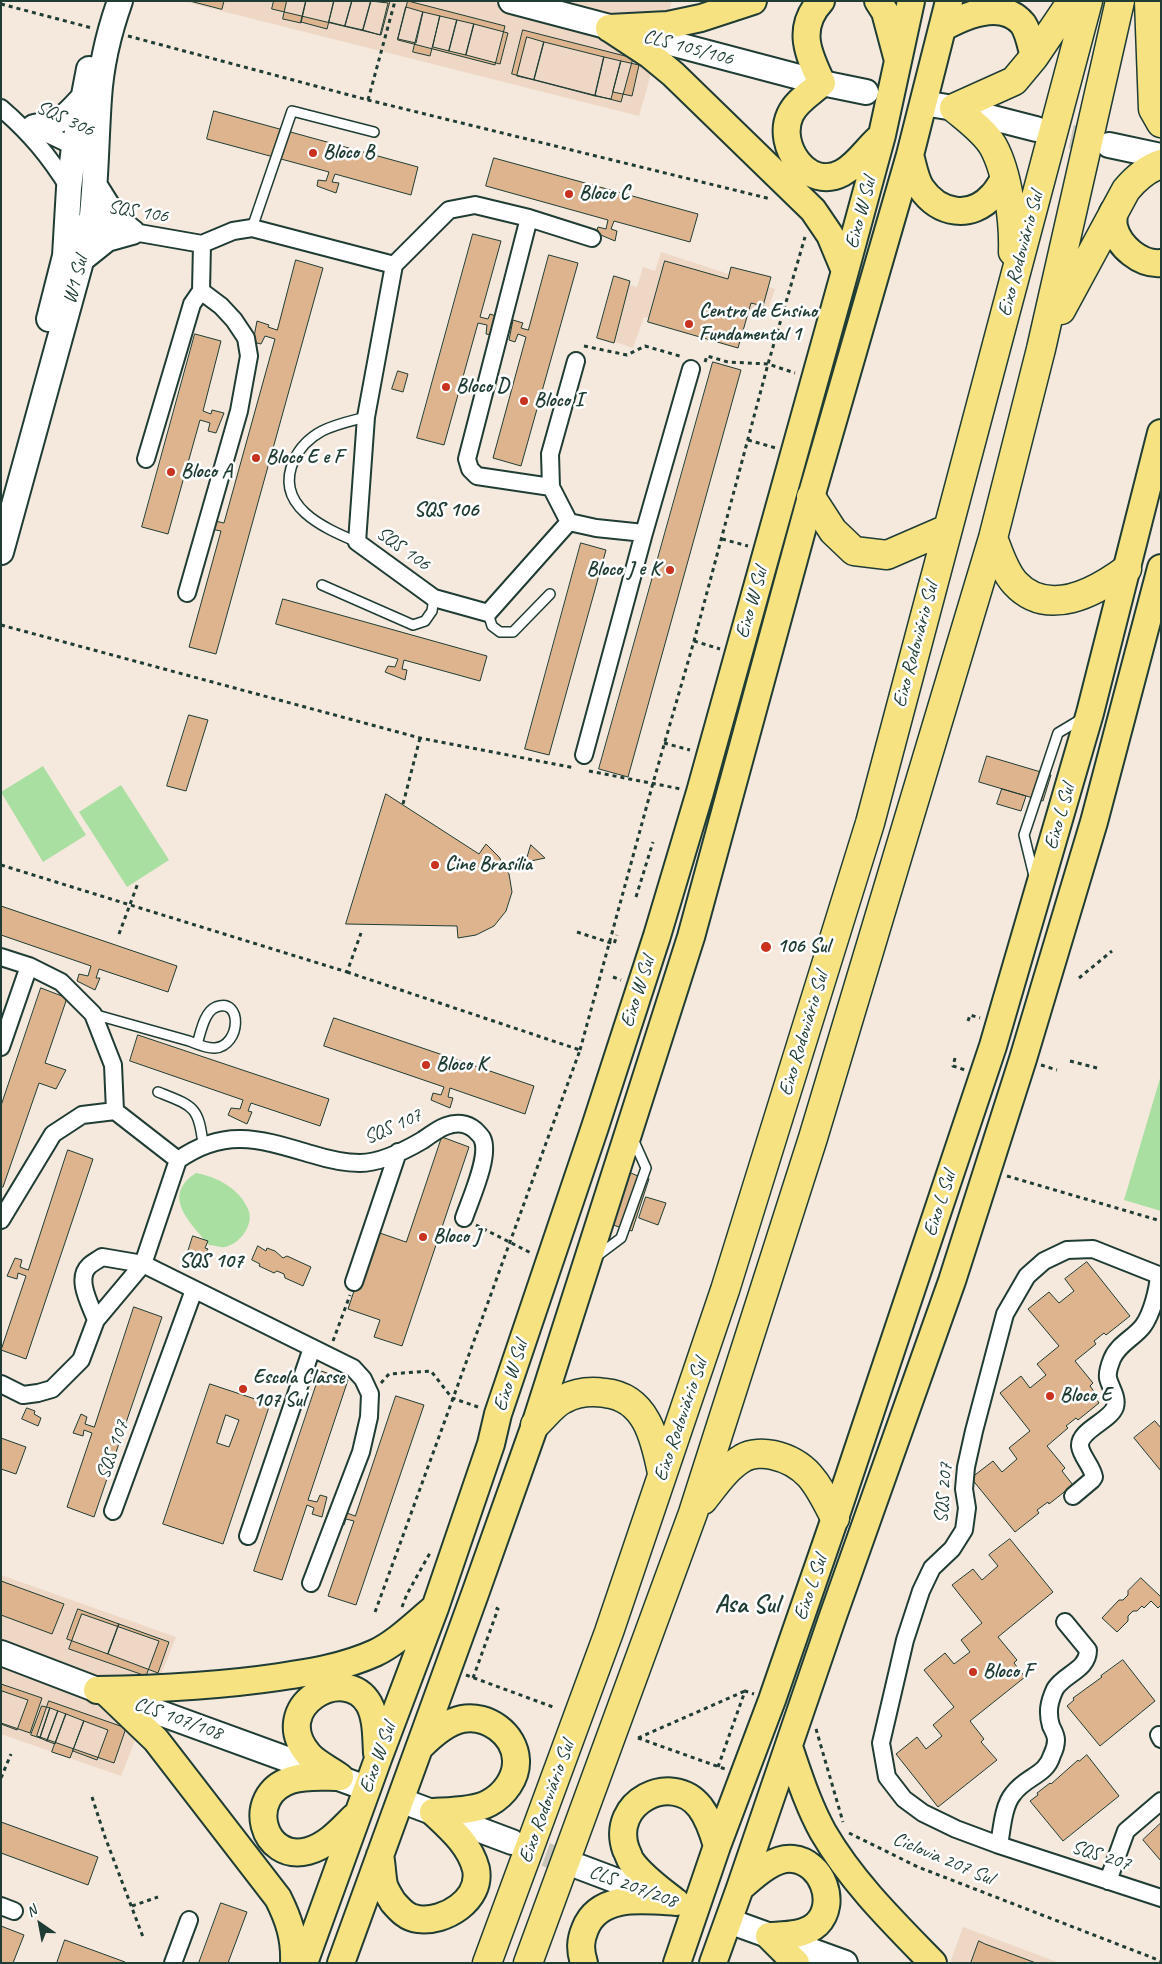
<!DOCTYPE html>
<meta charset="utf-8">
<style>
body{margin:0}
#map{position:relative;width:1162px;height:1964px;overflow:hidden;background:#f5e8dd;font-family:Caveat,sans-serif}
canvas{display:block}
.frame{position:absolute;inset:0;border:2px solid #1f3d34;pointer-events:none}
.north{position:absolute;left:15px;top:1899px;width:50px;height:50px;-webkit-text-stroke:4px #fff;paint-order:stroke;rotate:327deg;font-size:14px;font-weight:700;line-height:20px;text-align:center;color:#1f3d34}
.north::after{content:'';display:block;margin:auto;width:18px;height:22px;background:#1f3d34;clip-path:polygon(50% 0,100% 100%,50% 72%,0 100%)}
</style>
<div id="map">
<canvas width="1162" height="1964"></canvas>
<div class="frame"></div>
<div class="north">N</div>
</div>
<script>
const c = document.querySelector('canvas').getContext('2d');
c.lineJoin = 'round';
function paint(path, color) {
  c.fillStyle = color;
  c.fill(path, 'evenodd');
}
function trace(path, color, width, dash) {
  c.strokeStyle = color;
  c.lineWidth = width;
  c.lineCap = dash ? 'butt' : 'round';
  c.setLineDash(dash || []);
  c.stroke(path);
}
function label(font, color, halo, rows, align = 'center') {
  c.font = font + ' Caveat,sans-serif';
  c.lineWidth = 5;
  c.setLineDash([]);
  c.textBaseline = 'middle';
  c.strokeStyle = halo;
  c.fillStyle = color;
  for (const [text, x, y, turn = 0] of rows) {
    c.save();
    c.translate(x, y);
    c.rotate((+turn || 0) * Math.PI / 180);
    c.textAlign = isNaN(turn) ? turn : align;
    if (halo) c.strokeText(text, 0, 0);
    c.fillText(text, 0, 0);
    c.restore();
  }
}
paint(new Path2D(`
 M182 1H672L639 116Z
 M661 252 775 289 766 315 747 309 734 346 644 317 633 348 606 339 625 283 637 287 643 267 655 271Z
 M1 1575 176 1637 121 1776 1 1734Z
 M963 1927 1060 1963H950Z`), '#eed8c5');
paint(new Path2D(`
 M43 766 86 835 43 862 1 792Z
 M121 785 169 860 127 887 79 812Z
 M1161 1075V1211L1124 1200Z
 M196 1173C217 1177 239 1188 248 1209 255 1224 240 1244 225 1247 220 1248 214 1245 209 1245 191 1223 160 1196 196 1173Z`), '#aadfa2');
const building = new Path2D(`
 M190 1H224L222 9Z
 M274 1H390L381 35 272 9Z
 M287 1H306L301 23 283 19Z
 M306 1H334L327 29 301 22Z
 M334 1H352L345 26 329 22Z
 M352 1H371L363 30 345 26Z
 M371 1 388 3 380 35 363 30Z
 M408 1 505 26 495 65 398 40Z
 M406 7 423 12 416 43 398 39Z
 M423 12 440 16 430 56 413 52Z
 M440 16 457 20 449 51 433 47Z
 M457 20 474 24 466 55 449 51Z
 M474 24 508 33 500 64 466 55Z
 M523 30 633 58 621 102 512 74Z
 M527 37 544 42 534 80 517 76Z
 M544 42 604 57 595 96 534 80Z
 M604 57 621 61 611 99 595 96Z
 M621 61 639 65 632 96 613 92Z
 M214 111 418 167 411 195 335 174 332 182 339 183 336 193 317 186 318 180 326 181 329 172 207 139Z
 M494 158 698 214 690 242 614 221 611 229 617 231 615 241 596 233 598 227 606 229 608 220 486 186Z
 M473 234 501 241 480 317 488 319 490 314 499 317 492 335 486 334 487 325 478 323 444 445 417 438Z
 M549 255 578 263 521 466 493 458 526 337 518 334 515 342 509 340 513 320 523 323 521 328 528 330Z
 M296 260 323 268 216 654 189 647 221 531 211 529 215 521 224 523 275 339 265 336 261 344 253 342 257 321 269 325 268 327 277 330Z
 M665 261 728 279 731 267 771 277 763 306 751 303 738 348 648 322Z
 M614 276 630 281 614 343 597 338Z
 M195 334 221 341 203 411 211 414 212 410 224 413 216 433 208 431 210 423 200 420 168 534 142 527Z
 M713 362 741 370 628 777 599 769Z
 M398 371 408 374 403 392 392 389Z
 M581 543 606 550 549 755 525 749Z
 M283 599 487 656 480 681 404 660 402 669 407 670 405 680 385 672 388 666 395 667 398 659 276 624Z
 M189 715 208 720 186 791 167 786Z
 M987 756 1051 775 1043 801 979 782Z
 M1002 789 1026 796 1021 811 997 804Z
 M386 794 479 854 486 844 499 857 509 874 512 892 506 911 494 926 476 935 458 938 457 926 346 924Z
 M531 845 545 858 526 862Z
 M1 906 177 966 168 992 99 969 96 978H100L95 990 77 981 79 974 88 976 91 966 1 935Z
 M41 988 67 998 45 1063 66 1070 56 1089 39 1083 3 1187H1V1106Z
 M334 1018 534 1086 525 1114 450 1088 448 1097 453 1098 450 1108 431 1100 433 1093 441 1095 444 1087 324 1046Z
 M138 1035 329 1099 320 1126 251 1103 248 1111 252 1112 247 1124 228 1115 231 1108 240 1109 243 1100 130 1061Z
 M442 1137 469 1147 402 1346 374 1337 380 1320 348 1309 374 1231 406 1242Z
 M68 1150 93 1159 26 1359 1 1350 26 1276 18 1273 17 1279 7 1276 15 1258 22 1260 20 1267 28 1270Z
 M631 1173 640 1177 641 1175 648 1177 649 1179 632 1231 613 1225Z
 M646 1197 666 1203 658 1225 639 1218Z
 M193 1236 208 1241 205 1248 208 1249 201 1260 187 1255Z
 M258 1246 266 1251 267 1248 275 1251 283 1258 287 1256 311 1267 303 1286 285 1278 284 1274 277 1271 274 1273 259 1266 260 1264 252 1260Z
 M1087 1262 1130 1316 1106 1335 1104 1333 1094 1341 1096 1344 1075 1361 1093 1383 1090 1386 1099 1398 1097 1400 1099 1403 1078 1420 1076 1418 1066 1426 1068 1428 1047 1446 1065 1468 1062 1471 1073 1485 1049 1504 1048 1502 1037 1510 1039 1513 1015 1532 971 1478 993 1461 1002 1472 1017 1459 1009 1448 1030 1431 1000 1393 1021 1376 1030 1388 1046 1375 1037 1364 1059 1346 1028 1309 1049 1292 1059 1303 1074 1291 1065 1279Z
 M134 1307 162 1317 94 1517 67 1507 92 1433 84 1430 83 1436 73 1433 81 1414 87 1417 85 1424 94 1427Z
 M321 1371 348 1380 308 1500 317 1502 320 1495 327 1497 322 1517 312 1514 314 1508 307 1505 282 1580 254 1571Z
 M210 1384 270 1404 223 1544 163 1524ZM226 1415 239 1420 229 1447 217 1443Z
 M396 1396 424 1405 356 1605 328 1596 354 1521 346 1519 344 1525 334 1521 349 1505 347 1513 355 1516Z
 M27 1408 35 1411 34 1414 41 1418 38 1426 22 1419Z
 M1155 1421 1161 1428V1471L1134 1438Z
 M1 1438 26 1447 16 1474 1 1469Z
 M1010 1539 1053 1592 998 1637 1017 1660 1014 1663 1025 1677 970 1721 984 1739 981 1742 997 1760 938 1807 896 1754 917 1737 926 1749 942 1736 933 1725 954 1707 924 1670 945 1653 954 1664 970 1652 961 1640 982 1623 952 1585 973 1569 982 1580 998 1566 989 1555Z
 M1141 1578 1161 1597V1605L1158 1608 1151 1601 1144 1608 1142 1606 1137 1611H1133L1128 1616V1621L1117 1632 1102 1618 1119 1600H1123L1128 1595V1591Z
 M1 1581 64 1604 52 1634 1 1615Z
 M78 1609 119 1624 108 1654 67 1639Z
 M82 1614 159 1641 146 1676 69 1649Z
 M119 1624 169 1642 158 1673 108 1654Z
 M1123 1660 1155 1701 1100 1746 1067 1706 1074 1700 1073 1698 1102 1677 1101 1676Z
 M1 1684 42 1698 30 1733 1 1723Z
 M2 1691 28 1700 17 1730 1 1724Z
 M49 1701 126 1728 114 1763 37 1736Z
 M42 1706 50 1708 40 1738 31 1735Z
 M50 1708 58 1711 47 1741 40 1738Z
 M58 1711 66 1714 55 1744 47 1741Z
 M66 1714 84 1721 70 1758 52 1752Z
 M84 1721 108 1730 97 1760 73 1751Z
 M1087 1755 1119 1796 1063 1841 1030 1801 1038 1795 1037 1793 1050 1783 1051 1784 1078 1760 1079 1761Z
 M1 1822 98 1857 88 1885 1 1853Z
 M1161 1823V1861L1143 1840Z
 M221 1903 247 1912 228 1963H199Z
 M1 1926 24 1935 13 1963H1Z
 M65 1940 125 1962V1963H57Z
 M979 1941 985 1944 1036 1963H971Z`);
paint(building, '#ddb48e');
trace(building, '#1f3d34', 1);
trace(new Path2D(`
 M1036 129 1105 144
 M355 1784 408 1803
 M512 1842 580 1867
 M686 1906 740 1925`), '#cac6bb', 24, [24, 12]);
const lane = new Path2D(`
 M252 228 292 111 374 132
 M357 542C324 528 273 506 294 460 300 447 309 438 322 431 336 424 351 421 366 417
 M322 585 413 625 425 621 432 611 434 598
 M488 613 492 626 500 632H513L550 594
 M1034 876 1024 835 1058 733 1083 718
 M93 1014C125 1023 157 1032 189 1041 197 1044 208 1049 215 1048 241 1046 243 997 216 1007 204 1012 201 1032 197 1044
 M158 1092C193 1106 199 1106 203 1145
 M597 1256 621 1238 646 1168 633 1139`);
const street = new Path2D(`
 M1 108C30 133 49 156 69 188
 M31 126 81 150
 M529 218 467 459 470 469 477 476 551 487
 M82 223 202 244 233 231 252 228 394 265 366 417 357 542 434 598 488 613 569 522 596 528 644 533 584 755
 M394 265 449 210 475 205 529 218 592 238
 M146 459 192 304 201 291
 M569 522 551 487 550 454 576 361
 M644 533 691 369
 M187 593 239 411 249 356 246 338 234 320 221 306 201 291 202 244
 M1 957 29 966 61 982 93 1014 113 1065 115 1111
 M1 1047 29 966
 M178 1160C225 1127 260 1139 311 1154 327 1159 343 1163 360 1163 381 1163 406 1150 423 1140 430 1135 438 1129 446 1126 456 1122 467 1123 475 1130 477 1132 481 1136 482 1138 491 1155 470 1200 464 1218
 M1 1220 53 1134 82 1115 115 1111 178 1160 143 1264 96 1320 81 1360 52 1389 38 1393 23 1395 1 1384
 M1161 1276 1093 1249 1067 1250 1044 1261 1027 1276 1005 1314 974 1431 966 1467 964 1489 967 1508 964 1530 952 1549 932 1568 921 1591 905 1640 881 1743 887 1777 904 1799 923 1813 956 1829 999 1845 1161 1898
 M354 1282 398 1152
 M96 1320C91 1306 75 1279 89 1266 92 1263 98 1260 102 1257L143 1264 353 1368 363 1379 370 1394 369 1417 361 1452 311 1583
 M1073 1496 1092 1480 1094 1477C1092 1466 1081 1456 1080 1446 1079 1430 1110 1421 1115 1407 1118 1397 1110 1387 1108 1378 1107 1372 1110 1364 1112 1359 1118 1344 1134 1338 1143 1326 1152 1314 1158 1289 1159 1275
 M113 1511 194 1290
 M248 1536 312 1348
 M1159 1735 1161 1739
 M999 1845C1002 1829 1003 1806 1013 1794 1026 1776 1046 1776 1052 1755 1054 1751 1056 1745 1056 1740 1056 1735 1053 1730 1051 1726 1047 1712 1049 1702 1055 1689 1064 1674 1088 1670 1088 1650L1065 1622
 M1108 1881 1126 1831 1161 1801
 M1 1906 14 1911
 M173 1963 189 1920`);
const secondary = new Path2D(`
 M511 1 822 83 866 92
 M935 105 954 108 1036 129
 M34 127C61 122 64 119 82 99
 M1109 145 1161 156
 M95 186 115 218 132 232
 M82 259 107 239 132 232
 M49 319 65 256 69 188 74 147 89 69
 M1 552 91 225C96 183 96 141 99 98 101 66 109 32 120 1
 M1 1653 108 1694 355 1784
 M408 1803 512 1842
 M580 1867 665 1899
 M740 1925 845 1963`);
const primary = new Path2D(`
 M821 1C796 28 808 54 822 83 811 93 796 101 790 115 776 146 808 191 842 173 857 165 866 150 878 139
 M878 1 885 12 897 57
 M944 27C968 14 1003 0 1023 24 1029 33 1031 46 1034 57
 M609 28 650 55 673 74 813 210 830 235 845 271
 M609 28 668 25 701 18 753 1
 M910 155C913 165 915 179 921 188 939 214 971 220 993 195 997 191 1001 184 1004 179
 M1113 212C1114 217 1113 222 1114 227 1119 247 1141 265 1161 263
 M97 1690C159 1689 218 1686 279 1677 312 1672 344 1667 375 1653 396 1643 414 1625 432 1610
 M108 1694 156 1740 278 1898C289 1920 295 1938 294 1963
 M421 1746C432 1735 447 1722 462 1719 487 1714 515 1734 516 1760 517 1778 504 1795 489 1803 475 1811 448 1811 433 1812
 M789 1747C799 1776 808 1805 823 1832 852 1882 893 1922 933 1963
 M340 1777C324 1777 306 1775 291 1780 244 1795 262 1863 308 1851 327 1846 341 1830 354 1817
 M340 1777C331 1770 317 1764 309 1755 267 1707 345 1662 369 1704 377 1719 376 1738 377 1753
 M380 1855C382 1864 382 1876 384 1885 386 1891 390 1897 393 1902 400 1910 407 1918 418 1919 444 1923 482 1900 476 1869 470 1845 450 1828 433 1812
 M740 1888C754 1876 773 1857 793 1859 822 1862 838 1903 817 1924 804 1936 785 1935 769 1936
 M676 1902C661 1890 642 1877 631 1861 629 1858 628 1853 626 1850 609 1802 672 1771 700 1807 709 1819 713 1832 717 1846
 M769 1936 796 1963
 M304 1963 378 1759 435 1608 491 1444 498 1414 595 1127 657 936 700 792 845 271 882 135 911 1
 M341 1963 475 1594 535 1425 691 937 811 497 910 155 949 1
 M584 1963C580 1950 580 1941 585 1929 599 1893 645 1900 676 1902
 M677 1963 717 1846 772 1700 835 1518 993 1046 1090 713 1161 433
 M713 1963 740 1888 833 1616 952 1281 1023 1059 1094 822 1161 568`);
const highway = new Path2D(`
 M1149 1 1153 109 1161 123
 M1013 252C1014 222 1008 173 993 146 984 131 967 119 954 108L1014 81 1034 57 1072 1
 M1061 310 1126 190C1136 178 1146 169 1161 164
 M811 497 833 531 854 551 887 555 947 529
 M993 538C999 553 1004 571 1015 583 1048 619 1096 592 1127 569
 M535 1425C544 1417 553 1404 564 1399 577 1392 591 1391 605 1393 646 1397 655 1438 662 1473
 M703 1500C715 1485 726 1468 743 1458 751 1453 764 1453 773 1455 809 1463 819 1487 835 1518
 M487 1963 609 1632 725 1290 870 823 1088 1
 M528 1963 693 1513 813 1138 993 538 1041 349 1120 1`);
trace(lane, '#1f3d34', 12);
trace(street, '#1f3d34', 20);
trace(secondary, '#1f3d34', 28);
trace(primary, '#1f3d34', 30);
trace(highway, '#1f3d34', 31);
trace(new Path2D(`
 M1 4 92 28
 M128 36 368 100 771 199
 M368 100 395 1
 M584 346 627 355 645 346 683 357
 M705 362 707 356 728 362 768 364 795 373
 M748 440 776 448
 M722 539 748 546
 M1 625 420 738 575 768
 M694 641 720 649
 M664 743 690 750
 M589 771 681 789
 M403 804 420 738
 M1 865 347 972 361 933
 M636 897 653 842
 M577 932 614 944 617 935
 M119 934 138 883
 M347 972 580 1050 374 1615
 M613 977 621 980
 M1079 978 1112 951
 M968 1021 970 1015 980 1018
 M580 1050 653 783 694 641 768 364 805 237
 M955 1058 953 1066 965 1070
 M1070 1061 1097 1068
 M1041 1065 1057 1070
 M1007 1176 1161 1221
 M476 1225 531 1253
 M333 1341 350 1295
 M381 1383 389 1374 431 1371 452 1398 478 1407
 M402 1607 407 1594 430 1553
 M466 1675 553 1707
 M473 1678 498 1609 492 1606
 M816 1729 843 1822
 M638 1738 745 1691
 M638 1738 725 1769
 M718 1767 745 1691 754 1694
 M1 1778 11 1754
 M92 1797 105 1837 143 1937
 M849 1833 918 1867 1161 1961
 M132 1906 158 1897`), '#1f3d34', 3, [4, 4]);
trace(lane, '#fff', 9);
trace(street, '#fff', 16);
trace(secondary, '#fff', 24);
trace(primary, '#f6e281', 26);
trace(highway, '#f6e281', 28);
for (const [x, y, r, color] of [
 [313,153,5,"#c8321e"],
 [569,194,5,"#c8321e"],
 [689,324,5,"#c8321e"],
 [446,387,5,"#c8321e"],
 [524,401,5,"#c8321e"],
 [256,458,5,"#c8321e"],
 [171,472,5,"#c8321e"],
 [670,570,5,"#c8321e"],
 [435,865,5,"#c8321e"],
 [766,947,6,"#c8321e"],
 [426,1065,5,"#c8321e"],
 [423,1237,5,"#c8321e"],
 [243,1389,5,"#c8321e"],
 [1050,1396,5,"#c8321e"],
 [973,1672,5,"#c8321e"]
]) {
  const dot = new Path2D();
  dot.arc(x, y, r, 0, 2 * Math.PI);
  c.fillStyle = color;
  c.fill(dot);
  trace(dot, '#fff', 2);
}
label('20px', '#1f3d34', '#fff', [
 ["CLS 105/106",688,48,15],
 ["SQS 306",65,119,25],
 ["SQS 106",138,212,10],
 ["Eixo W Sul",861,213,-75],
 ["Eixo Rodoviário Sul",1021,254,-75],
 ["W1 Sul",76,280,-75],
 ["SQS 106",403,549,36],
 ["Eixo W Sul",752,603,-74],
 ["Eixo Rodoviário Sul",916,645,-75],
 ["Eixo L Sul",1060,817,-74],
 ["Eixo W Sul",638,992,-72],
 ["Eixo Rodoviário Sul",804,1034,-73],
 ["SQS 107",393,1127,-24],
 ["Eixo L Sul",940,1204,-72],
 ["Eixo W Sul",511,1376,-72],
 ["Eixo Rodoviário Sul",681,1420,-71],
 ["SQS 107",113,1450,-70],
 ["SQS 207",944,1493,-85],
 ["Eixo L Sul",811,1588,-71],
 ["CLS 107/108",178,1719,20],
 ["Eixo W Sul",378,1758,-70],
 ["Eixo Rodoviário Sul",547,1802,-70],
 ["SQS 207",1101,1856,18],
 ["Ciclovia 207 Sul",943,1859,23],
 ["CLS 207/208",633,1887,20]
]);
label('bold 20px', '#1f3d34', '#fff', [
 ["Bloco B",323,153],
 ["Bloco C",579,194],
 ["Centro de Ensino",699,312],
 ["Fundamental 1",699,335],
 ["Bloco D",456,387],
 ["Bloco I",534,401],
 ["Bloco E e F",266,458],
 ["Bloco A",181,472],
 ["Bloco J e K",660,570,"right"],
 ["Cine Brasília",445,865],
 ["106 Sul",777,947],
 ["Bloco K",436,1065],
 ["Bloco J",433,1237],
 ["Escola Classe",253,1378],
 ["107 Sul",253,1401],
 ["Bloco E",1060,1396],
 ["Bloco F",983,1672]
], 'left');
label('bold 21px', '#1f3d34', '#fff', [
 ["SQS 106",446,510],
 ["SQS 107",211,1261]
]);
label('bold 25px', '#1f3d34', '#fff', [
 ["Asa Sul",747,1605]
]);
</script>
